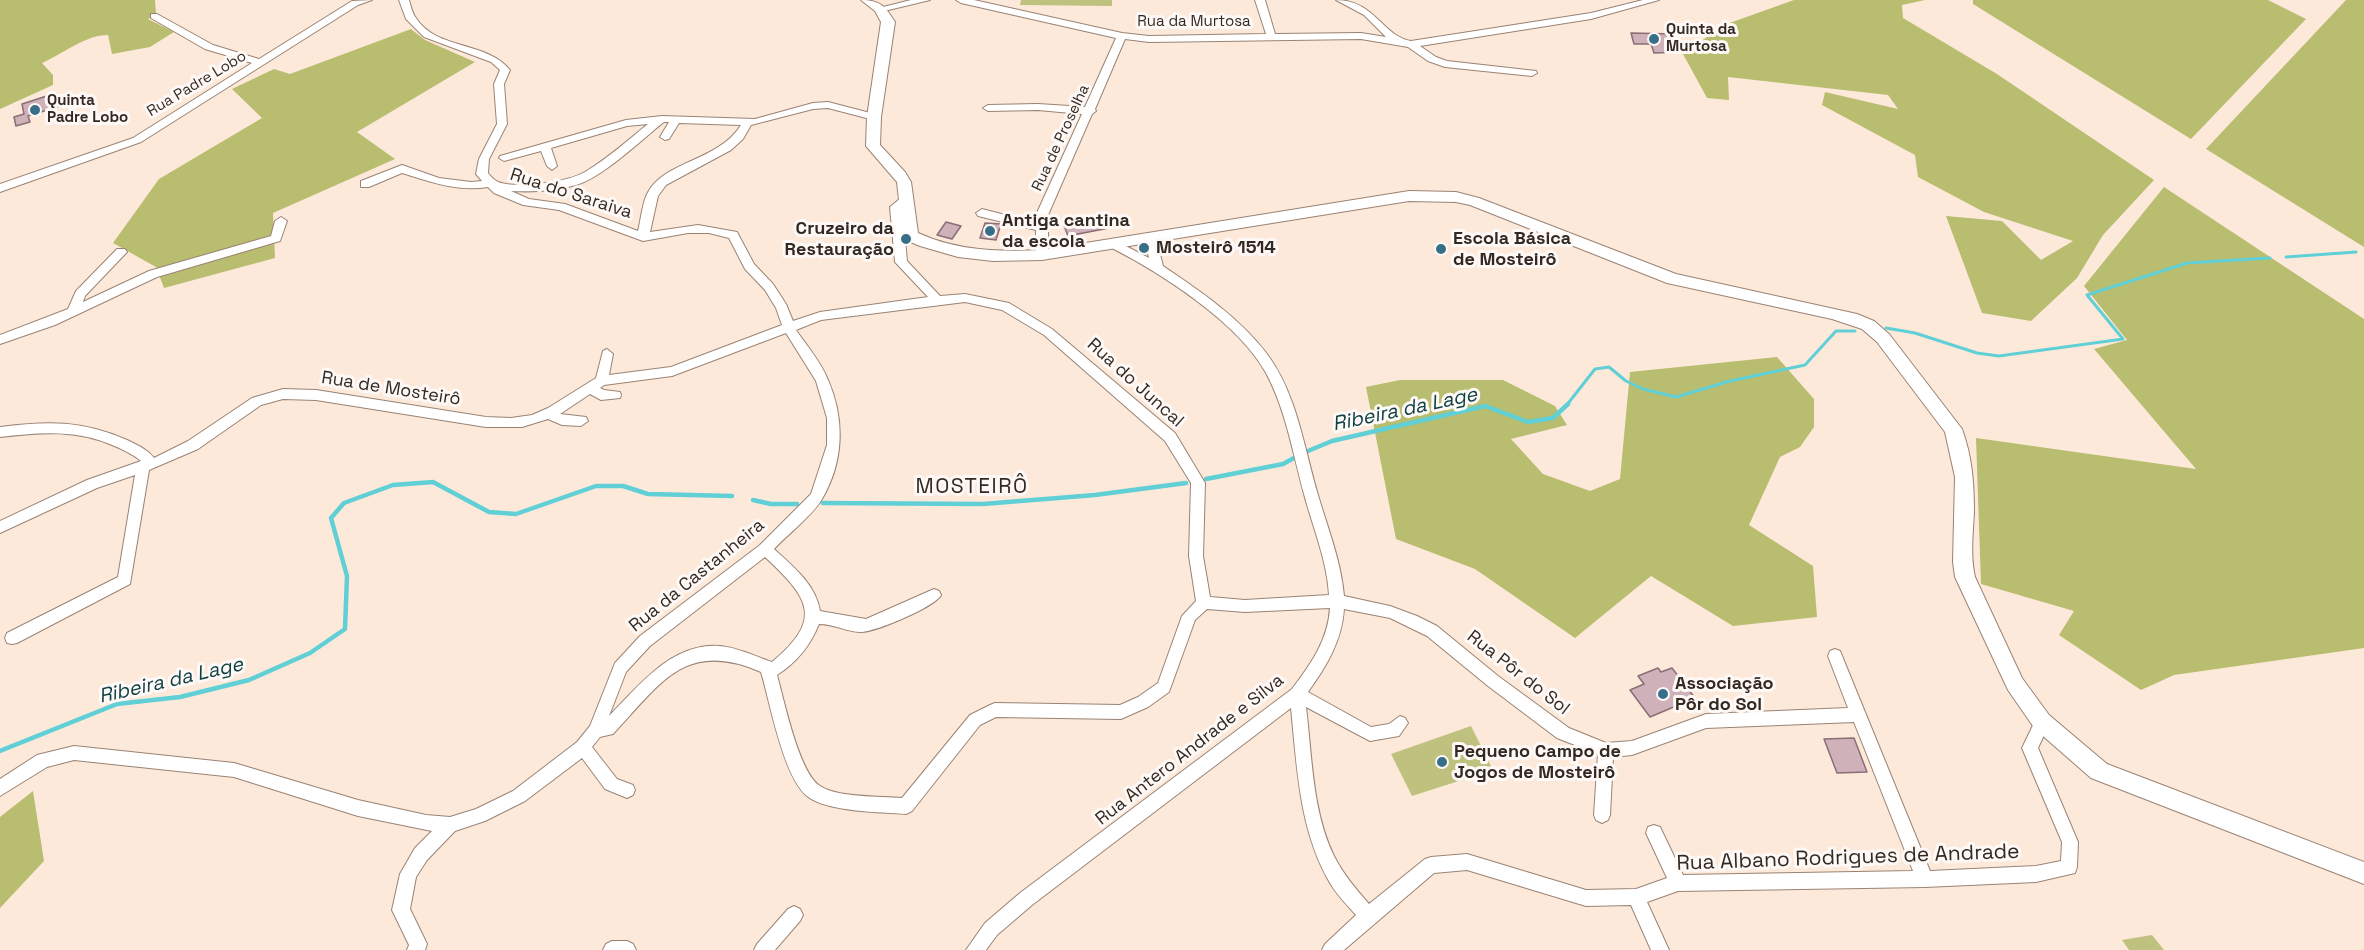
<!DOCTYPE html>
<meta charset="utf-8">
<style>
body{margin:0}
canvas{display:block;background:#fde9da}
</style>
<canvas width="2364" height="950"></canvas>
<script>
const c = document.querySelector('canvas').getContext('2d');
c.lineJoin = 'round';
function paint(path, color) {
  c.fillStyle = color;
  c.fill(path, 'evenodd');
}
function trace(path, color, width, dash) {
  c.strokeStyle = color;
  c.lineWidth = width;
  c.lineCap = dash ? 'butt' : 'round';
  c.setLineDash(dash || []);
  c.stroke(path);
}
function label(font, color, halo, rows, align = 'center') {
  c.font = font + ' "Space Grotesk",sans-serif';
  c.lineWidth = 6;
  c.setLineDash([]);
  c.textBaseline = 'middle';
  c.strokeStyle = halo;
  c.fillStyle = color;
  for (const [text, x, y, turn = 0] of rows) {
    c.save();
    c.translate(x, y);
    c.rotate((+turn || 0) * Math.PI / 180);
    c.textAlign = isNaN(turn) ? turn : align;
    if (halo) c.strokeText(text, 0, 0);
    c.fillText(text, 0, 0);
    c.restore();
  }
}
paint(new Path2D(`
 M1021 0H1112V6L1020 5Z
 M1471 726 1493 770 1412 796 1391 754Z
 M2152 935 2164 950H2129L2122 940Z`), '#bec27e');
paint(new Path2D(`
 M0 0H155L156 14 148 19 174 32 150 47 112 54 108 35C85 35 63 54 42 63L53 75V85L0 109Z
 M1794 0H1925L1902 5 1903 18 1997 74 2154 180 2103 235 2077 278 2031 321 1982 313 1946 216 2002 221 2041 260 2073 241 1984 212 1918 177 1915 155 1822 105 1825 92 1898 109 1888 95 1728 77 1729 100 1707 98 1683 54 1724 25Z
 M1973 0H2268L2306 19 2191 139 1973 4Z
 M2346 0H2364V247L2206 149Z
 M411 29 425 40 475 62 357 132 395 159 273 213 275 258 164 288 156 267 113 243 159 179 262 118 232 89 274 69 290 74Z
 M2164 187 2364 319V648L2174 675 2141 690 2059 635 2074 611 1981 584 1976 438 2196 469 2094 349 2127 340 2084 286Z
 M1777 357 1814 399V427L1800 447 1780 457 1749 525 1813 566 1817 617 1733 626 1651 576 1575 638 1475 569 1396 539 1366 387 1400 380H1503L1555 406 1567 425 1511 439 1543 474 1590 491 1620 479 1630 372Z
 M33 791 44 861 0 908V817Z`), '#b9bd6f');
trace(new Path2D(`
 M2286 257 2356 252
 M1886 328 1915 333 1977 353 1999 356 2123 339 2087 295 2187 263 2270 258
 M1566 406 1595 369 1609 367 1626 381 1643 389 1676 397 1730 381 1805 365 1836 331H1855`), '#60cfd6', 3);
trace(new Path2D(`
 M1308 451 1332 441 1485 406 1528 422 1553 418 1568 404
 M1206 479 1283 464 1294 458
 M753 500 771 504H797
 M823 503 983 504 1095 495 1186 483
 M0 751 117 704 180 697 249 680 310 653 345 629 347 576 331 518 344 503 393 485 433 482 489 512 516 514 596 486H623L648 494 732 496`), '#60cfd6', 4.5);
const building = new Path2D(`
 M1631 33 1674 34 1681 52 1654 53 1651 44H1634Z
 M56 93 60 106 28 116 30 122 16 126 14 117 24 114 22 104Z
 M1105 216 1109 228 1068 236 1063 223Z
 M946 222 961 226 952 239 937 235Z
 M985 223 1001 224 996 240 980 238Z
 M1658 668 1661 672 1672 668 1695 698 1650 717 1630 690 1644 684 1638 676Z
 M1854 738 1867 772 1837 773 1824 739Z`);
paint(building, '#cfb1ba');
trace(building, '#896e76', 1.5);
const minor = new Path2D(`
 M372 0 358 5 141 142 0 192V184L133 138 252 63 205 49 151 18V14H157L213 45 259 59 352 1Z
 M399 0H409C411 6 412 13 416 18 436 50 487 41 510 70L504 84 507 124 489 159 488 173C491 177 494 180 498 182 517 189 568 182 585 172 607 159 628 140 648 124L627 126 551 148 557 166 552 170 547 166 541 151 504 161 499 158 500 156 626 120 662 116 755 119 813 103 828 102 878 115 879 117 874 120 828 108 813 109 751 125 743 139 731 150 666 185 658 196 650 232 698 225 737 232 754 264 773 284 786 304 793 321 820 312 928 297 895 262 890 207 902 197H910V203L902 208 907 261 940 296 965 294 1009 303 1052 329 1175 433 1205 483 1203 556 1210 597 1245 600 1329 595C1327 560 1313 528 1304 494 1293 454 1286 410 1266 373 1239 323 1161 273 1112 248L1110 245 1116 241 1149 258 1145 238 1151 234 1155 235 1163 266C1200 291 1240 318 1267 354 1297 394 1304 448 1318 495 1328 529 1341 561 1344 596L1390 606 1417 616 1437 626 1498 676 1569 728 1606 743 1632 741 1706 714 1848 708 1828 656 1830 651 1835 649 1840 651 1930 871 2036 866 2061 861 2062 842 2022 748 2037 717 2042 715 2047 717 2050 722 2038 748 2078 842 2077 867 2075 873 2036 882 1925 887 1678 891 1647 902 1669 950H1651L1631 905 1586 906 1467 870 1434 873 1344 950H1322L1325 944 1356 915C1347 905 1337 895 1330 883 1299 830 1297 767 1291 708L1032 905 997 935 986 950H966L985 923 1020 893 1292 689C1311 664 1328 640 1330 608L1245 612 1207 609 1195 620 1169 692 1148 707 1121 719 996 717 980 725 912 811 906 814C881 812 826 812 807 796 783 776 770 702 761 672 685 639 661 683 613 734L600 737 592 747 617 779 633 785 635 790 633 795 627 798 605 789 582 758 525 801 485 821 455 831 427 860 416 877 410 909 427 944 425 950H407L409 945 392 910 400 874 415 848 432 831 358 816 234 777 74 760 47 767 0 796V779L37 755 74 746 234 763 358 800 426 815 450 817 476 809 513 791 577 742 590 726 615 663 640 636 760 545 811 494 827 445V418L816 381 786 333 672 376 604 385 600 388 604 390 620 392 621 395 620 398 601 400 590 394 560 414 586 417 588 421 581 426 562 425 548 419 522 427H486L316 400 283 399 261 405 198 449 149 470 130 584 17 643 12 644 7 643 5 638 7 633 118 577 135 475 97 488 0 533V521L87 480 141 461C134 455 125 451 117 447 78 429 41 432 0 437V427C48 421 82 420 127 440 137 445 147 449 154 458L188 441 252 398 283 389 316 390 486 417 511 418 532 415 548 408 596 378 603 351 607 349 613 354 609 375 671 367 782 325 776 308 765 290 745 269 729 238 709 233H688L643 241 559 210 523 205 494 193 488 187C458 192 431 182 402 173L369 187H361V181L402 165 439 178 471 182 482 181 476 174 479 159 497 124 494 84 500 70 491 62 424 37 406 19ZM664 122H669L660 137 665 140 669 139 679 123 741 125C718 162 664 160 647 194 642 205 641 219 638 231L565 204 529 199 511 191C531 192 556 191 576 185 602 178 641 140 664 122ZM965 302 1002 310 1044 335 1165 441 1191 483 1189 556 1196 601 1182 616 1158 683 1138 697 1120 705 995 703 990 705 970 715 902 798C880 796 839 798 820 786 799 773 784 700 777 675 797 662 810 646 819 624 834 624 847 632 861 632 875 632 935 607 941 595L939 591 934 589 866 619 820 611C816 585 793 566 774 549 788 534 812 516 822 499 844 462 845 419 828 380 821 362 807 346 796 330L821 320ZM765 557C809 598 824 619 772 662 754 656 737 647 719 646 671 643 639 686 609 716L626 672 650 646ZM1344 609 1390 618 1427 636 1488 686 1557 738 1598 754 1594 815 1596 820 1602 823 1608 820 1610 815 1613 757 1632 755 1706 728 1854 722 1913 871 1683 875 1660 827 1654 825 1648 827 1646 833 1667 878 1636 889 1586 890 1467 854 1431 857 1425 859 1369 904C1356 889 1343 874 1334 856 1312 811 1312 755 1306 707L1370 741 1399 736 1408 723 1405 718 1400 716 1389 724 1371 727 1308 692C1326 667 1342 641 1344 609Z
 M911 0H930L880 12 875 9Z
 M956 0H974L1122 33 1149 36 1266 34 1255 0H1265L1275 34 1361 33 1386 37 1364 15 1336 0C1375 0 1382 36 1411 41L1591 13 1643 0H1659L1591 19 1420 46 1436 57 1447 61 1536 71 1537 73 1532 76 1445 67 1428 61 1408 47 1361 39 1149 42 1125 39 1095 109 1096 111 1092 114 1048 215V255L1042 259 1036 255V230L978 216 976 213 982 209 1036 223V215L1082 114 1038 110 988 111 983 108 988 105 1038 104 1085 107 1116 38 961 3Z
 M281 217 287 221 280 241 157 277 55 325 0 344V335L68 309 76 291 117 249H125L127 252 85 296 83 302 149 271 271 236 275 221Z
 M794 906 800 909 803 915 800 921 775 950H754L757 944 788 909Z
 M612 941H627L633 944 636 950H603L606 944Z`);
const major = new Path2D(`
 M861 0C880 0 885 6 895 22L881 117 880 145 905 172 911 182 918 233C957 251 1000 252 1042 250L1409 191 1456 192 1479 198 1676 274 1857 314 1874 321 1889 334 1962 429C1972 456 1974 483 1974 512 1973 534 1970 555 1975 577L2022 678 2049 715 2107 764 2364 862V884L2091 778 2035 729 2008 690 1955 577 1953 562 1955 477 1945 432 1877 342 1862 329 1832 319 1667 283 1470 205 1456 202 1409 201 1042 260 993 261 958 257 920 246 906 240 903 236 897 182 866 146 867 117 881 22 875 11Z`);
trace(minor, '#9a8373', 2);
trace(major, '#9a8373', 2);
paint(minor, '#fff');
paint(major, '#fff');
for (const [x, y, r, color] of [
 [1654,39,6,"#376f89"],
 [35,110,6,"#376f89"],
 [990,231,6,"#376f89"],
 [906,239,6,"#376f89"],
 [1144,248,6,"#376f89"],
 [1441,249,6,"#376f89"],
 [1663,694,6,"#376f89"],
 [1442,762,6,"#376f89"]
]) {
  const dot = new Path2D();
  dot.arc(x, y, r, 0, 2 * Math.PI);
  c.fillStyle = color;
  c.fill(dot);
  trace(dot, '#fef9f6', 2);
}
label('15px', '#322922', '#fef9f6', [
 ["Rua da Murtosa",1194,22],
 ["Rua Padre Lobo",197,84,-31],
 ["Rua de Proselha",1061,138,-65]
]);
label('bold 15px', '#322922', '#fef9f6', [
 ["Quinta da",1666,30],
 ["Murtosa",1666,47],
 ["Quinta",47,101],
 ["Padre Lobo",47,118]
], 'left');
label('18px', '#322922', '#fef9f6', [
 ["Rua do Saraiva",571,194,18],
 ["Rua do Juncal",1135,383,42],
 ["Rua de Mosteirô",391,389,9],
 ["Rua da Castanheira",697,576,-39],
 ["Rua Pôr do Sol",1518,673,38],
 ["Rua Antero Andrade e Silva",1190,750,-38]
]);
label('bold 18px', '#322922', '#fef9f6', [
 ["Antiga cantina",1002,221],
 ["da escola",1002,242],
 ["Cruzeiro da",894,229,"right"],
 ["Restauração",894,250,"right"],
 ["Escola Básica",1453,239],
 ["de Mosteirô",1453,260],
 ["Mosteirô 1514",1156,248],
 ["Associação",1675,684],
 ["Pôr do Sol",1675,705],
 ["Pequeno Campo de",1454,752],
 ["Jogos de Mosteirô",1454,773]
], 'left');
label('italic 20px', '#0d4144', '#fef9f6', [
 ["Ribeira da Lage",1405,410,-12],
 ["Ribeira da Lage",171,681,-13]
]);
c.letterSpacing = '1.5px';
label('21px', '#322922', '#fef9f6', [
 ["MOSTEIRÔ",972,487]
]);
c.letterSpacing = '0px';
label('21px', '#322922', '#fef9f6', [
 ["Rua Albano Rodrigues de Andrade",1848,858,-2]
]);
</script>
